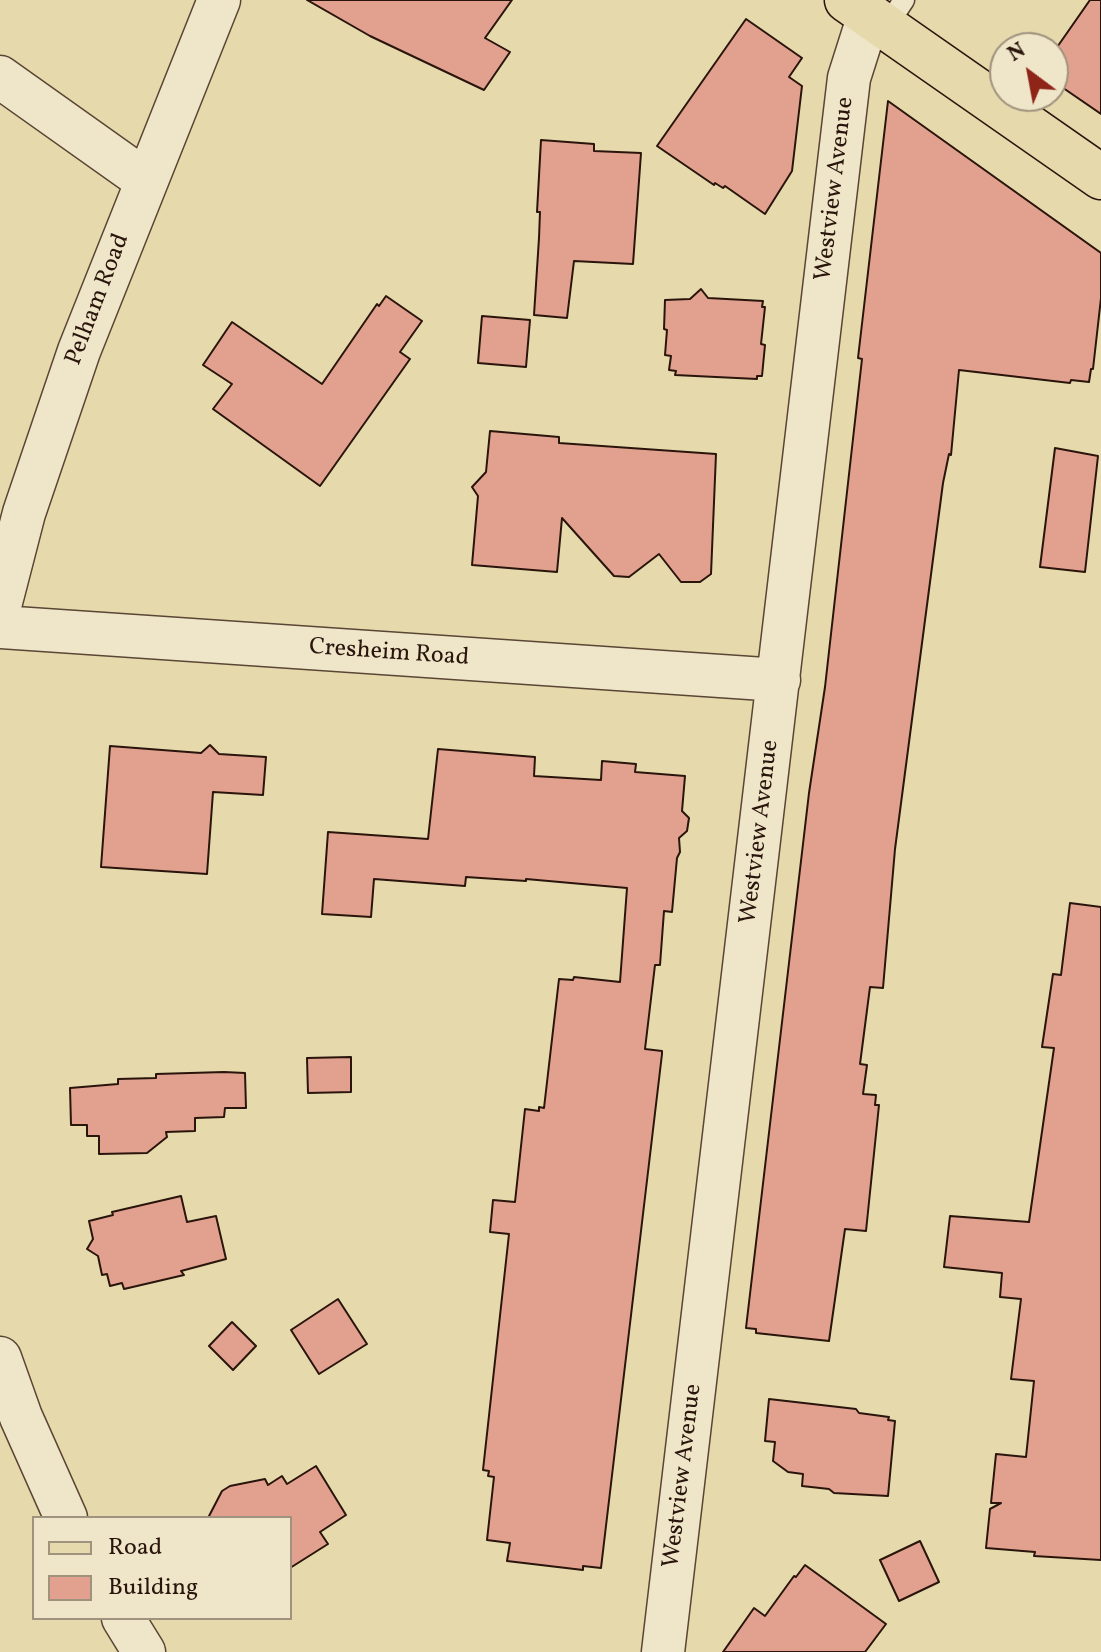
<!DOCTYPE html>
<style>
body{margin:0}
#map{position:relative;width:1101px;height:1652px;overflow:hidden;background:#e6d9ac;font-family:Vollkorn,serif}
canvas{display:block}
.legend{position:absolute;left:32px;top:1516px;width:260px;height:104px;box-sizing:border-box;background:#efe6c9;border:2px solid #a0927d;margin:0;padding:10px 14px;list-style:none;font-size:24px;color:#2a150c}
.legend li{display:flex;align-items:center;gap:16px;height:40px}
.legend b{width:40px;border:2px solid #a0927d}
.north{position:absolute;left:989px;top:32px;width:80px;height:80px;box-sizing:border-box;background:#efe6c9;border:2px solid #a0927d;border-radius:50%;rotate:328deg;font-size:22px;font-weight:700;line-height:32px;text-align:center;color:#2a150c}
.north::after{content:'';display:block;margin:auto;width:28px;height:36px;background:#8f2418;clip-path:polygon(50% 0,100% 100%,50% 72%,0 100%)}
</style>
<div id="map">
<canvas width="1101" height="1652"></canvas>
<ul class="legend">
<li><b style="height:10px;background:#e6d9ac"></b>Road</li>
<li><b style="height:22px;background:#e2a18e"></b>Building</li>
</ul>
<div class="north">N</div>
</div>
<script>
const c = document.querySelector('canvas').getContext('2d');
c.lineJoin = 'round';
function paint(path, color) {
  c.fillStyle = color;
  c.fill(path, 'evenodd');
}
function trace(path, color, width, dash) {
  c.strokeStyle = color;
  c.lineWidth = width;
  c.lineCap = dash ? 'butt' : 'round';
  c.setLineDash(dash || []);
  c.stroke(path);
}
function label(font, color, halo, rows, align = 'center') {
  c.font = font + ' Vollkorn,serif';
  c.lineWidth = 7;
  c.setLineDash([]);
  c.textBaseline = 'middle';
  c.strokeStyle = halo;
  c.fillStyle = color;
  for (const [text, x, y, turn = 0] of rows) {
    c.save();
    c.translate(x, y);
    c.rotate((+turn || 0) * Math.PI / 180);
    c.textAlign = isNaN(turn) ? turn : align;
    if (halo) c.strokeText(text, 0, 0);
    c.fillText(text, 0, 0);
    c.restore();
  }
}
const building = new Path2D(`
 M307 0H512L485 38 510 52 484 90 370 36Z
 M1090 0H1101V114L1053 81V53Z
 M746 19 802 58 789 77 802 86 792 171 765 214 725 186 723 188 715 183 714 185 657 146Z
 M888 101 1101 253V298L1093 369H1091L1089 382 1071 380 1070 383 959 370 951 455 949 454 943 483 895 849 883 988 870 987 860 1064 867 1065 863 1094 876 1095 875 1105H879L866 1231 845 1229 829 1341 756 1333V1329L746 1328 809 793 825 687 862 359 858 358Z
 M541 140 594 144V151L641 153 633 264 574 261 567 318 534 315 539 238 540 212H537Z
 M701 289 708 298 763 301 762 307H765L761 344 765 345 762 376H757V379L675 375 676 371 669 370 671 356 665 355 667 330 664 329 665 300 690 299Z
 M386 296 422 321 400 352 410 359 320 486 213 409 232 384 203 365 232 322 322 384 377 304 379 306Z
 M482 316 530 320 526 367 478 363Z
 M490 431 559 437V443L716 454 711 574 700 582H681L659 554 629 577 614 576 562 518 557 572 472 565 478 496 472 487 486 472Z
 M1055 448 1098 456 1085 572 1040 567Z
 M210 745 219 754 266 757 263 795 213 792 207 874 101 867 110 746 201 753Z
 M438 749 535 757 534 776 601 780 602 761 636 764 635 772 685 776 682 811 689 818 687 831 679 838 680 852 677 858 672 912 664 911 660 965H655L645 1049 662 1051V1054L601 1568 583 1566V1570L507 1561 510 1543 487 1540 494 1477 488 1476 489 1471 483 1470 509 1234 490 1232 493 1200 515 1202 525 1109 539 1111V1107L544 1108 559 979 573 980 574 977 620 982 627 888 526 879V881L466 877 465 886 374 879 371 917 322 914 328 832 428 839Z
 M1070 903 1101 907V1560L1034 1556 1035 1552 986 1548 990 1509 1001 1503H991L996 1454 1026 1457 1034 1381 1011 1379 1021 1299 1000 1297 1002 1273 944 1267 950 1216 1029 1222 1054 1048 1042 1047 1053 974 1061 975Z
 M351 1057V1092L308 1093 307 1058Z
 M224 1072 245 1073 246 1108H225L224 1117 195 1118V1131L166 1132 167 1137 147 1153 99 1154V1136H87V1125H71L70 1088 118 1084V1079L156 1078V1074Z
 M181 1196 187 1222 216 1216 226 1259 181 1271 184 1275 124 1289 122 1283 110 1286 107 1274 102 1275 98 1256 87 1249 93 1239 89 1221 113 1215 112 1212Z
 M338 1299 367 1344 319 1374 291 1330Z
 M232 1322 256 1346 233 1370 209 1346Z
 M769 1399 856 1409 859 1413 889 1417 888 1420 895 1421 888 1496 834 1493 829 1489 802 1486 803 1474 788 1472 773 1461 775 1442 765 1441Z
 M316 1466 346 1515 320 1532 328 1544 290 1568V1518H208L222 1491 230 1486 265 1479 268 1485 282 1476 287 1484Z
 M920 1541 939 1582 899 1601 880 1560Z
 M805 1565 886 1624 865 1652H723L754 1608 765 1616 794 1576 796 1577Z`);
paint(building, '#e2a18e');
trace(building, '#2a150c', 2);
const lane = new Path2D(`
 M886 27 904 0`);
const street = new Path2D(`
 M0 77 145 180
 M0 606 24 513 79 351 219 0
 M0 627 779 680
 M0 1358 21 1417 66 1518
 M123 1618 144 1652
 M663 1652 849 78 869 15`);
const primary = new Path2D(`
 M847 0 1101 177`);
trace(lane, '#594634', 23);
trace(street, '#594634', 45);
trace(primary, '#2a150c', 47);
trace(lane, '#efe6c9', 20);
trace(street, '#efe6c9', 42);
trace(primary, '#e6d9ac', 44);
label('24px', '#2a150c', '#efe6c9', [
 ["Westview Avenue",836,189,-83],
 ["Pelham Road",99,300,-69],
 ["Cresheim Road",389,654,4],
 ["Westview Avenue",761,832,-83],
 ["Westview Avenue",684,1476,-83]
]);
</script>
